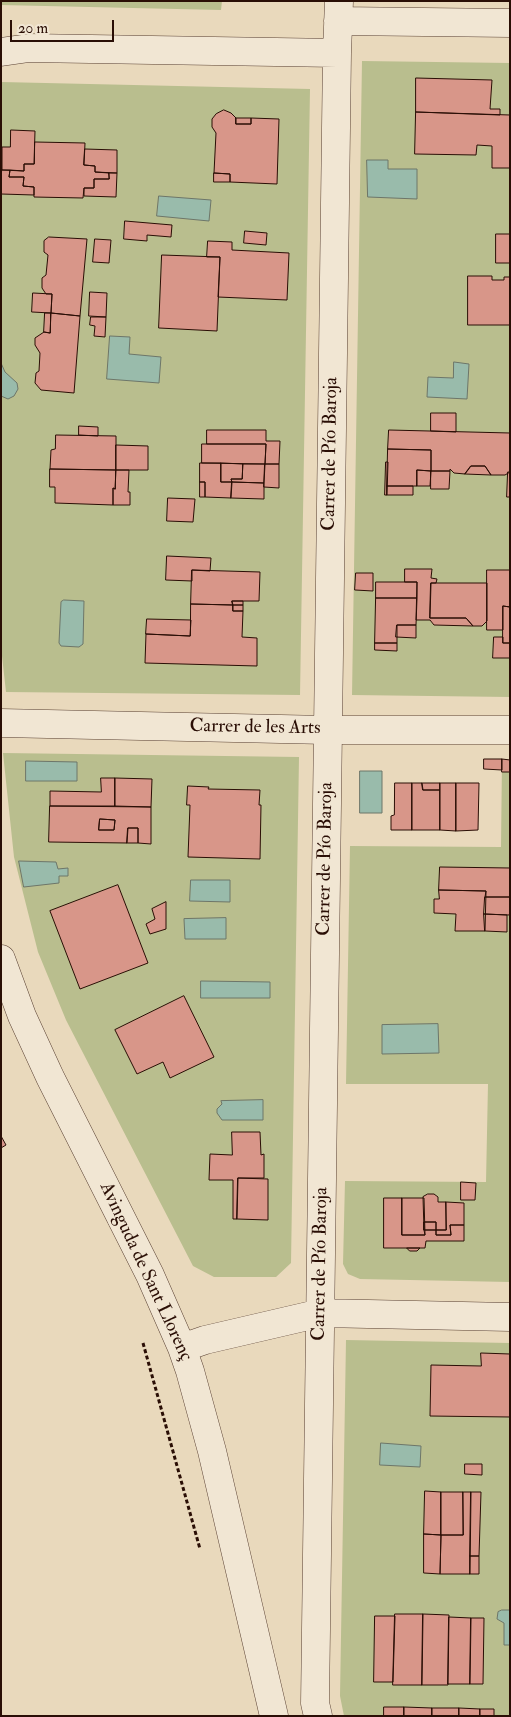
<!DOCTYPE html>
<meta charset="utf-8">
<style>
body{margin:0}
#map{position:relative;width:511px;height:1717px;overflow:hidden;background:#e9d9bc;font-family:"IM FELL Double Pica",serif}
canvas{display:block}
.frame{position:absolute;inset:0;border:2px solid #2a0e05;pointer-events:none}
.scale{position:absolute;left:10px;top:20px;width:104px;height:22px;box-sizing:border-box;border:2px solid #2a0e05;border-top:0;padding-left:6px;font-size:15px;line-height:18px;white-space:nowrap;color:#2a0e05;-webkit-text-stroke:4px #f1e6d3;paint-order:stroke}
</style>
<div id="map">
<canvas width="511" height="1717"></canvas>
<div class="frame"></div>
<div class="scale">20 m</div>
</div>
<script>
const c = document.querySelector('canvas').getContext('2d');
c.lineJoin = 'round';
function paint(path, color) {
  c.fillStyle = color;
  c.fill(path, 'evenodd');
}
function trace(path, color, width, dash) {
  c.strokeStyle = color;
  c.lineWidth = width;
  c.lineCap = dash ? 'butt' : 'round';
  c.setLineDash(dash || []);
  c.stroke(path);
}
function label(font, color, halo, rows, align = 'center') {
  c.font = font + ' "IM FELL Double Pica",serif';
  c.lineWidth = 5;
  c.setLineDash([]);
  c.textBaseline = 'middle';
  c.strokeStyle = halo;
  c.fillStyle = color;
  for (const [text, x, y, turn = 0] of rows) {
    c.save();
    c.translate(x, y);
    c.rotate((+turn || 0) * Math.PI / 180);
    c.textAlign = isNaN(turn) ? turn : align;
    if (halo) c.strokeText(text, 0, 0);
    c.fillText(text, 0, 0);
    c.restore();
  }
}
paint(new Path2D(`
 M1 1H222L221 10 1 5Z
 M362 61 510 63V697L352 695Z
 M1 82 310 89 300 695 6 692 1 647Z
 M3 753 299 757 291 1263 276 1277H214L193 1266 66 1020 38 952 14 857Z
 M502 759 510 760V1282L360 1279 348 1274 343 1264 345 1181 486 1182 488 1084H346L350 846 501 847Z
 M346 1340 510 1343V1716H344L340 1696Z`), '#b9be8e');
const water = new Path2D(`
 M367 160H388V169H417V199L368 197Z
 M159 196 211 200 209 221 157 216Z
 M110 336 130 337 129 354 161 357 159 383 107 379Z
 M454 362 469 364 467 399 427 397 428 377 453 378Z
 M1 363 5 372 17 383 18 389 14 396 8 399 1 396Z
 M64 600 84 601 83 644 79 647 61 646 59 643 61 602Z
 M26 761 77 762V781H26Z
 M360 771H382V813H360Z
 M19 861 56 862 58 869 68 868V876H59V883L24 887Z
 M191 880H230V902L190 901Z
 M226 918V939H185L184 919Z
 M201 981 270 982V998H201Z
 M438 1024 439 1053 382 1054V1025Z
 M263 1100V1120H222L217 1113V1109L222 1104 221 1101Z
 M381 1443 421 1446 420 1467 380 1465Z
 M502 1610H510V1645H504V1623L497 1619 498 1612Z`);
paint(water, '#99bbab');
trace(water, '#6d7669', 1);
const building = new Path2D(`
 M416 78 492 80 490 109H500V115L416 112Z
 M224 110 231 113 236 118V124H251V118L279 119 277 184 230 182V174L214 173 216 133 212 127V119L216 114Z
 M416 112 510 115V168H492V146L477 145 476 155 415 154Z
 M236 118H251V124H236Z
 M11 130 35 131 34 164H24V171L2 170V147H10Z
 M35 142 85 143 84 165 95 166V172L109 173V179H94V188H84L83 198 34 197V187L23 186 24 177H9L10 170 24 171V164H34Z
 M85 149 117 150V173L95 172V166L84 165Z
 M2 170H10L9 177H24L23 186 34 187V195L1 194Z
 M109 173H117L116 197 84 196V188H94V179H109Z
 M214 173 230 174V182H214Z
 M125 221 172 225 171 237 147 235V241L124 239Z
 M245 231 267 233 266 245 244 243Z
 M496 234H510V263H496Z
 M49 237 87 239 80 316 51 313 52 294H46L42 288V278L46 275 48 255 44 252V241Z
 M95 239 111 240 109 263 93 262Z
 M208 241 232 242V250L289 253 287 300 218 297 220 257H207Z
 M162 255 220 257 217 331 159 328Z
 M468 276H492V280H504V277H510V325H468Z
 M90 292 107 293 106 317 89 316Z
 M33 293 52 294 51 313 32 312Z
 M45 313H51L50 333 44 332Z
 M51 313 80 316 74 393 41 390 35 383 36 373 39 371 40 353 35 345V338L44 332 50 333Z
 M91 317H106L105 337 94 336 95 326 90 325Z
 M431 413H456V432L431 431Z
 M79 426 98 427V436L79 435Z
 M207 430H266V441H280L279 464H265L266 444H207Z
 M389 430 510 433V472L505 475H491L485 466H471L465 474 454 473 450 469V471H431V450L388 449Z
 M56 435 116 436V470L50 469 51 450 55 449Z
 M202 444H266L265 464 202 463Z
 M116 445 148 446V470H116Z
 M388 449 431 450V471L417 470V486H387Z
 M386 462H388L387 495H385Z
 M200 463H221V482H232L231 498 205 497V482H200Z
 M221 463 243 464 242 479H231L232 482H221Z
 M243 464H265L264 483 232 482 231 479H242Z
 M265 464H279V488L264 487Z
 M471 466H485L491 475 465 474Z
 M50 469 116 470 115 489 113 488V505L55 503V487H50Z
 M116 470H129L128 492H130V505H113V488L115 489Z
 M417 470 431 471 430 486H417Z
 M431 471H450L449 489H431Z
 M508 472H510V497H507Z
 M200 482H205V497H200Z
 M232 482 264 483V499L231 498Z
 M387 486H413V495H387Z
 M168 498 195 499 193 522 167 521Z
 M167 556 211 558 210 571 192 570V581L166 580Z
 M405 569H432L431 578 437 579 436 583H431L430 618H466L473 626 434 625 430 620H416L417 582H405Z
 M192 570 260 572 259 601H232L233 605 191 604Z
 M487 570H510V607L503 606V630H487Z
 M356 573H373V591L355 590Z
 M376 582H417V598H376Z
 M431 583H487V621L482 626H473L466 618H430Z
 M376 598H417L416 625H397V643H375Z
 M232 601H243V605H233Z
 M191 604 233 605V611H243L242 637 257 638V666L145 663 146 634 190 636Z
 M233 605H243V611H233Z
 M503 606 510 607V643H503Z
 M147 619 191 620 190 636 146 634Z
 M397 625H416V638L396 637Z
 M494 637H503V643H510V658H493Z
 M375 643H397V651L375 650Z
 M484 759H502V770L484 769Z
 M502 759 510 760V772H502Z
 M101 778H115V806H50V791L101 792Z
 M115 778 152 779 151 807 115 806Z
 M395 783H412V830H391V816L394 815Z
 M412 783H422L423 790H440V830H412Z
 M422 783H440V790H423Z
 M440 783H456V831L440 830Z
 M456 783H479L478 830 456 831Z
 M188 786 209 787 208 789 260 790 259 805H261L260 859 188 857 190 805H187Z
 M50 806 151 807V844L138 843V828H128L127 843 49 842ZM100 819 115 820 114 830H99Z
 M100 819 115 820 114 830H99Z
 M128 828H138V843H127Z
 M440 867 510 868V897H485L486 891 439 890Z
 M118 885 148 963 80 989 50 911Z
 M439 890 486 891 485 931H455L456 914 434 913V899H439Z
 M485 897H510V915L484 914Z
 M166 902V929L150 934 146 924 155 919 152 909Z
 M484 914 507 915V932L485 931Z
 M184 996 214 1057 170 1078 163 1062 137 1074 115 1030Z
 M232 1132H260L261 1155 264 1154V1178H238L237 1219H233V1180H209L210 1154 232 1155Z
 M1 1136 6 1145 1 1148Z
 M238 1178 268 1179V1220L237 1219Z
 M461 1182 476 1183 475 1200H461Z
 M428 1194H434L438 1197V1202H446V1230H436V1222H424V1230L423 1197Z
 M384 1198H402V1235H425L424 1230H436V1235H451L450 1225H464V1241H426L425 1248H384Z
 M402 1198H424L425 1235H402Z
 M446 1202 464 1203V1225H450L451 1235H436V1230H446Z
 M424 1222H436V1230H424Z
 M407 1248H420L417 1251H410Z
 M481 1353 510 1354V1417L430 1416 431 1365 481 1366Z
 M465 1464H482V1475L465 1474Z
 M425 1491 441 1492V1535L424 1534Z
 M441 1492H463V1535H441Z
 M463 1492H471L470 1574H440L441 1535H463Z
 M471 1492H481L479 1556H470Z
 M424 1534 441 1535 440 1574 424 1573Z
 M470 1556H479V1574H470Z
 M395 1614H423L422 1685H393Z
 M423 1614 449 1615 448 1685H422Z
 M375 1616H395L393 1682H374Z
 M449 1617 471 1618 470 1684H448Z
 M471 1618H484L483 1684H470Z
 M384 1707H404V1716H384Z
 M404 1707 432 1708V1716H404Z
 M432 1708H459V1716H432Z
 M459 1708 480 1709V1716H459Z
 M480 1709H494V1716H480Z`);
paint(building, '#d89689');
trace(building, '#2a0e05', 1);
const minor = new Path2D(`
 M338 21 510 23
 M1 52 29 48 337 53
 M1 723 327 730H510
 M1 959 22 1016 50 1077 150 1275 182 1348 190 1371 212 1451 274 1716
 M182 1348 205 1340 321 1313 510 1317
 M318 1716 315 1703 337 53 339 1`);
trace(minor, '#5a4133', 29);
trace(new Path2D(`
 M143 1343 200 1549`), '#2a0e05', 3, [4, 2.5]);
trace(minor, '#f1e6d3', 28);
label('19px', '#2a0e05', '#f1e6d3', [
 ["Carrer de Pío Baroja",331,454,-89],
 ["Carrer de les Arts",255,728,1],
 ["Carrer de Pío Baroja",326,859,-89],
 ["Carrer de Pío Baroja",321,1264,-89],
 ["Avinguda de Sant Llorenç",145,1272,65]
]);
</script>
